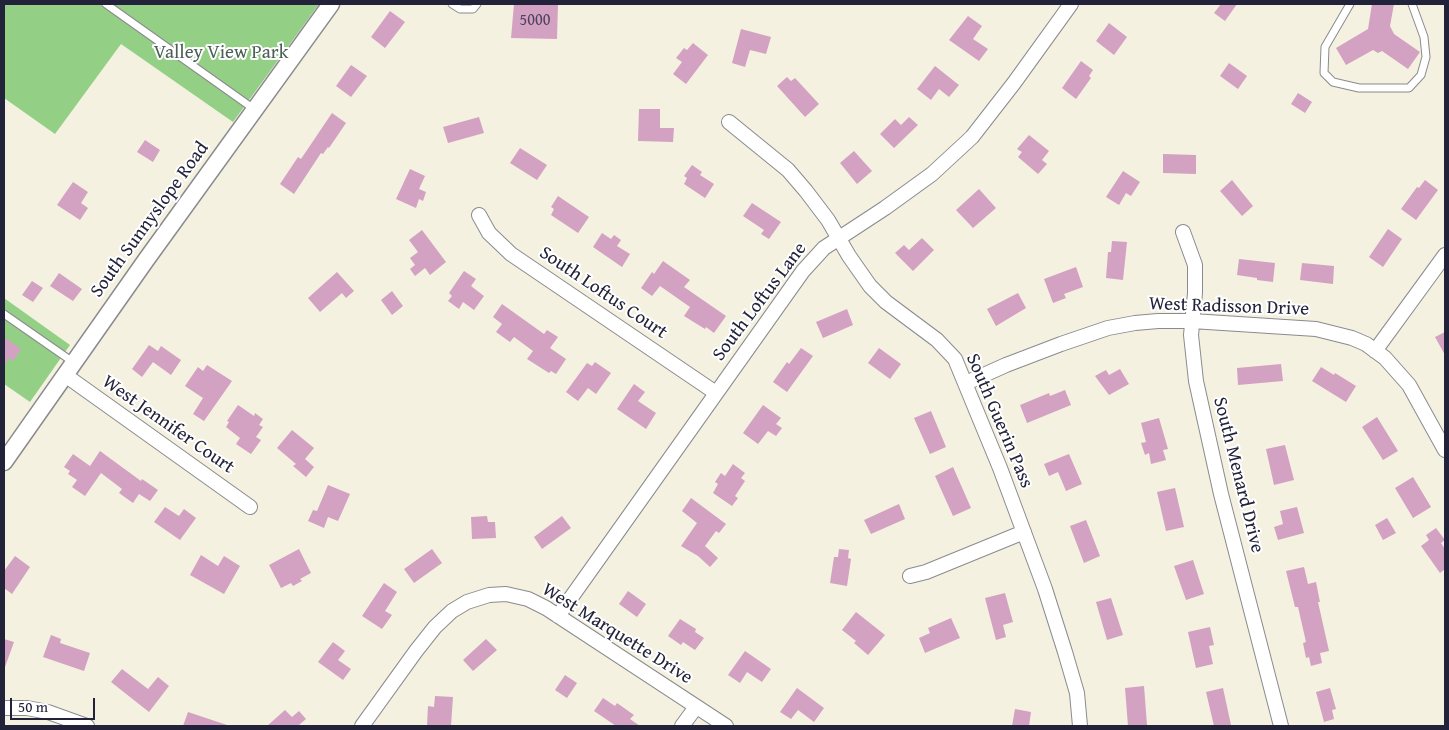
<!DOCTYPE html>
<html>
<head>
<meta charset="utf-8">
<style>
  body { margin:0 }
  #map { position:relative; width:1449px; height:730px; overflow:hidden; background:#f4f1e0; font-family:"Gentium Book Plus",serif }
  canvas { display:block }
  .frame { position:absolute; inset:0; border:5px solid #22223b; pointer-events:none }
  .scale { position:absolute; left:10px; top:698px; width:85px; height:22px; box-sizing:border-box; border:2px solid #22223b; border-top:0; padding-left:6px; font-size:15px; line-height:18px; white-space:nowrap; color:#22223b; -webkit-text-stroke:4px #fff; paint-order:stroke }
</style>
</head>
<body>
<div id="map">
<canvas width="1449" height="730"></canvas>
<div class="frame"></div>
<div class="scale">50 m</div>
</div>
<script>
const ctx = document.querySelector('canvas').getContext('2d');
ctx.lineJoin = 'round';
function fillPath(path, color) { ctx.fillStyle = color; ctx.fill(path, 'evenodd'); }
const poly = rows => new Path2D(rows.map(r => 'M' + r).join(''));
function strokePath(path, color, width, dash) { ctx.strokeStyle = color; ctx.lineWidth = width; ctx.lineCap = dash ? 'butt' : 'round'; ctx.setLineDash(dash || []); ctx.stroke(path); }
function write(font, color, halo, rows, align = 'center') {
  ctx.font = font + ' "Gentium Book Plus",serif'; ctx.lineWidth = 4; ctx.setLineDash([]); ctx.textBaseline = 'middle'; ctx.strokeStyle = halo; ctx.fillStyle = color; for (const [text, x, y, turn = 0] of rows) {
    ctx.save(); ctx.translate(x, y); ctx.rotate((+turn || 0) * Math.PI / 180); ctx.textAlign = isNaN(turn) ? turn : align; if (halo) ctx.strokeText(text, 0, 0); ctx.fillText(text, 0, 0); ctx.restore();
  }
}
fillPath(poly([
  [4,4,319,4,233,122,121,44,55,134,4,98],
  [4,298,70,345,30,402,4,384]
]), '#93d086');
fillPath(poly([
  [514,4,558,4,557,39,511,38],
  [1221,4,1237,4,1225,21,1214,13],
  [1372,4,1394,4,1390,26,1394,34,1420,52,1408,69,1382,51,1378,53,1373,50,1346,65,1336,48,1368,29],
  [390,11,405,22,385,48,371,37],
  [968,16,982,26,973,39,988,49,979,61,949,40],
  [1109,23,1127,37,1114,55,1096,41],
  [741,29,771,37,766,54,750,50,745,67,732,63],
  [693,43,708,55,686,84,673,74,682,62,676,58,684,48,687,50],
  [1081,61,1093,70,1089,76,1091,78,1076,99,1062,88],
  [1229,63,1247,76,1238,89,1220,76],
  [351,65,367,76,351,97,336,86],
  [935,66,959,85,949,97,939,89,931,100,917,89],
  [787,77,791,81,795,78,819,104,805,117,777,86],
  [1298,93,1312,102,1305,113,1291,104],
  [639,109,660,109,660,128,674,128,673,142,638,141],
  [332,113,346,123,329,148,328,147,323,154,321,153,294,194,280,184,298,157,301,159],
  [479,117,484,133,448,143,443,127],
  [909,117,918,125,894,148,880,134,895,119,901,125],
  [1029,135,1049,151,1042,160,1047,164,1038,174,1018,157,1022,152,1017,149],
  [145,140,160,150,153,162,137,152],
  [520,148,547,165,537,180,510,163],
  [854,151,872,171,857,184,840,163],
  [1163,154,1196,155,1196,174,1163,173],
  [692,165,702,172,700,175,714,184,705,198,684,184,687,178,684,176],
  [410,169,425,176,419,189,426,192,423,201,419,199,416,208,396,199],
  [1123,171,1140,182,1131,196,1126,193,1119,205,1106,197],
  [1232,180,1253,206,1242,216,1220,191],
  [1425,180,1438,190,1416,220,1401,209,1417,187,1419,188],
  [73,182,88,192,81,203,88,208,80,220,57,205],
  [979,189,996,208,973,228,956,210],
  [558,196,589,217,578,233,551,215,554,209,551,207],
  [752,203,781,222,769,239,761,234,764,230,743,216],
  [1388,229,1402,239,1383,267,1369,257],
  [422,230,446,262,430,275,425,268,415,276,410,269,415,265,410,258,418,252,409,240],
  [602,233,611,239,614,235,621,240,617,246,630,254,622,267,593,247],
  [922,238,934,250,913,271,895,253,904,245,909,250],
  [1112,241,1127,242,1123,280,1106,278,1108,252,1111,252],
  [1239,259,1275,263,1273,282,1257,280,1257,278,1237,275],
  [663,261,690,280,684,287,726,316,714,333,706,327,705,329,684,316,690,307,660,286,652,296,641,288,652,272,654,274],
  [1302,263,1334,266,1333,284,1300,280],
  [1076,267,1083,287,1064,294,1066,298,1053,303,1044,279],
  [464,271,476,279,471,286,484,296,474,310,463,302,459,309,448,301,452,296,449,293],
  [337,272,354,291,346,298,342,293,320,312,308,298],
  [59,273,82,289,73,301,50,286],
  [32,281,43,288,33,302,22,295],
  [392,291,403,306,392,315,381,300],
  [1018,293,1026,308,996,326,987,309],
  [502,304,544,334,547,330,558,337,550,348,566,359,556,374,551,371,549,373,527,359,533,351,514,337,510,342,496,332,502,324,493,317],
  [847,309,853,325,823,338,816,322],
  [1445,332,1445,355,1435,337],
  [4,337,21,349,13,361,9,358,4,366],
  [149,345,158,351,161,346,181,360,171,375,153,362,142,377,132,369],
  [801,348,813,356,787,392,773,382,787,362,789,364],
  [879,348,901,364,890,379,868,363],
  [595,362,611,373,596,394,588,388,578,401,566,392,587,363,592,366],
  [1281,364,1283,381,1238,385,1237,368],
  [207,365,232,381,204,421,193,414,203,398,185,386,198,367,203,371],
  [1321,367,1334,375,1335,373,1356,386,1346,402,1312,381],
  [1120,369,1129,384,1109,395,1095,376,1106,370,1109,375],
  [634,384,645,392,638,401,656,413,646,429,617,409],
  [1065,390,1071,405,1027,423,1020,405,1049,393,1050,396],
  [238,405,254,416,255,413,263,419,259,425,263,427,256,437,261,440,251,454,236,444,240,438,226,427,229,422,227,421],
  [763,405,781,418,776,424,782,428,776,436,768,431,758,444,743,433],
  [931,411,946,447,930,454,914,418],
  [1377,417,1398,451,1383,460,1362,427],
  [1159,418,1168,449,1163,450,1166,460,1151,464,1149,453,1145,455,1141,443,1146,442,1141,423],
  [292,430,314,448,305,459,314,467,306,477,293,466,296,464,277,448],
  [1285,445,1294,480,1274,485,1266,449],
  [100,451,141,481,142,479,158,490,150,501,139,494,133,503,119,493,122,489,101,473,85,496,72,487,77,480,68,474,70,471,64,467,73,454,90,466],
  [1069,454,1082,484,1066,491,1058,472,1049,476,1044,464],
  [733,464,745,473,741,478,745,481,735,496,738,498,732,506,713,493,718,484,715,482,721,473,725,476],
  [953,467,971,508,953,516,935,476],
  [1413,477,1431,507,1413,518,1395,488],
  [328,485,350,494,338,521,328,517,324,528,308,521,313,510,317,511],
  [1175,488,1184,527,1166,531,1157,492],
  [691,498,726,524,719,533,716,531,705,546,718,558,710,567,698,556,681,546,697,523,682,511],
  [899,504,905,519,871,534,864,520],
  [165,507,179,516,184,509,196,518,180,540,154,522],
  [1297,507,1304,533,1278,540,1274,527,1283,524,1280,511],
  [487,516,488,522,495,522,496,538,472,539,471,517],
  [562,516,571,528,542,549,534,537],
  [1387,518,1396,533,1383,540,1375,525],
  [1086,520,1100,556,1084,563,1070,526],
  [1436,528,1445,540,1441,543,1445,549,1445,569,1440,573,1421,546,1429,540,1426,535],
  [299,549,311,573,300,579,302,581,293,586,291,583,281,588,269,565],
  [432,549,442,563,414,583,404,569],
  [839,549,849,550,848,558,851,559,847,586,830,583,834,557,838,557],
  [201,555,218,566,224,556,240,566,224,594,190,575],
  [15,556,30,567,12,594,4,588,4,571],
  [1193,560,1204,594,1186,600,1174,566],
  [1304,567,1308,584,1316,582,1320,602,1318,602,1329,651,1320,653,1322,663,1311,666,1309,657,1306,658,1303,643,1306,642,1298,607,1295,607,1286,571],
  [384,583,397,592,385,611,392,615,382,629,362,616],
  [628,591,646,604,637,617,619,604],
  [1005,593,1013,622,1003,625,1006,637,996,640,985,598],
  [1111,598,1123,635,1107,640,1096,602],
  [856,612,885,635,868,655,854,643,856,641,842,630],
  [951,618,960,638,925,653,919,638,930,633,928,628],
  [680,619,696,629,695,632,704,638,695,650,683,642,681,645,668,636],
  [1210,627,1214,645,1209,646,1213,664,1196,668,1188,632],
  [51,635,61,639,60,643,90,653,84,671,43,657],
  [4,639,14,642,5,667,4,667],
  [486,639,497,650,473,671,463,660],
  [333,642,345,651,338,660,351,669,343,680,318,662],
  [745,651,771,669,762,682,747,672,740,683,728,675],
  [122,669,148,689,158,677,169,686,149,712,111,682],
  [565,675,577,683,567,698,555,690],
  [1144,686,1147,725,1128,726,1125,688],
  [797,688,824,708,814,722,798,710,791,719,780,712],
  [1223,688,1231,725,1214,726,1206,692],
  [1330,688,1336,709,1332,710,1334,719,1324,722,1316,692],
  [435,696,453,697,451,726,427,726,428,706,434,707],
  [603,698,615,706,617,703,634,715,630,719,640,726,616,726,594,711],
  [1015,709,1031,712,1029,726,1012,726],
  [285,710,292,717,299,711,306,719,299,725,300,726,267,726],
  [188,712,227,725,227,726,183,726]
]), '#d3a1c2');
const service = poly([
  [106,4,254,109],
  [452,4,460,9,473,9,477,4],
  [1350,4,1325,47,1324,73,1333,82,1359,88,1409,88,1421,75,1426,57,1424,37,1412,4],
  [4,314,73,362]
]);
const minor = poly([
  [729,122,788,170,806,191,828,220,849,256,870,286,886,302,937,340,955,359,1000,468,1045,589,1065,652,1077,693,1080,726],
  [479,215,489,233,511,254,716,393],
  [1183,232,1195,265,1195,293,1191,335,1196,381,1221,494,1281,726],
  [1375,351,1445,255],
  [65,375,250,507],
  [966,383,1006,365,1061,344,1108,328,1135,323,1158,321,1192,321,1316,329,1352,338,1366,344,1385,358,1409,385,1445,450],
  [910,576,926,572,1024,532],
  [558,616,803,271,824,248,885,208,932,174,972,137,1014,83,1071,4],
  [4,708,27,708,48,712,87,726],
  [362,726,416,651,435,627,452,611,467,602,489,595,506,594,528,599,546,608,726,726],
  [682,726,696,707]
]);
const tertiary = poly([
  [4,462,146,260,331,4]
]);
strokePath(service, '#8b8a8e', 9);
strokePath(minor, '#8b8a8e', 16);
strokePath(tertiary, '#8b8a8e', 19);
strokePath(service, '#fff', 7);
strokePath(minor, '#fff', 14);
strokePath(tertiary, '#fff', 16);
write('16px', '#4e425d', null, [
  ["5000",535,21]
]);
write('19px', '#4a5f55', '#fff', [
  ["Valley View Park",221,53]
]);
write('19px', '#22223b', '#fff', [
  ["South Sunnyslope Road",150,220,-54],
  ["South Loftus Court",603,293,34],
  ["South Loftus Lane",760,302,-53],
  ["West Radisson Drive",1229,307,2],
  ["South Guerin Pass",999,421,67],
  ["West Jennifer Court",168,425,35],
  ["South Menard Drive",1238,475,76],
  ["West Marquette Drive",617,634,32]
]);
</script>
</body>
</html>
